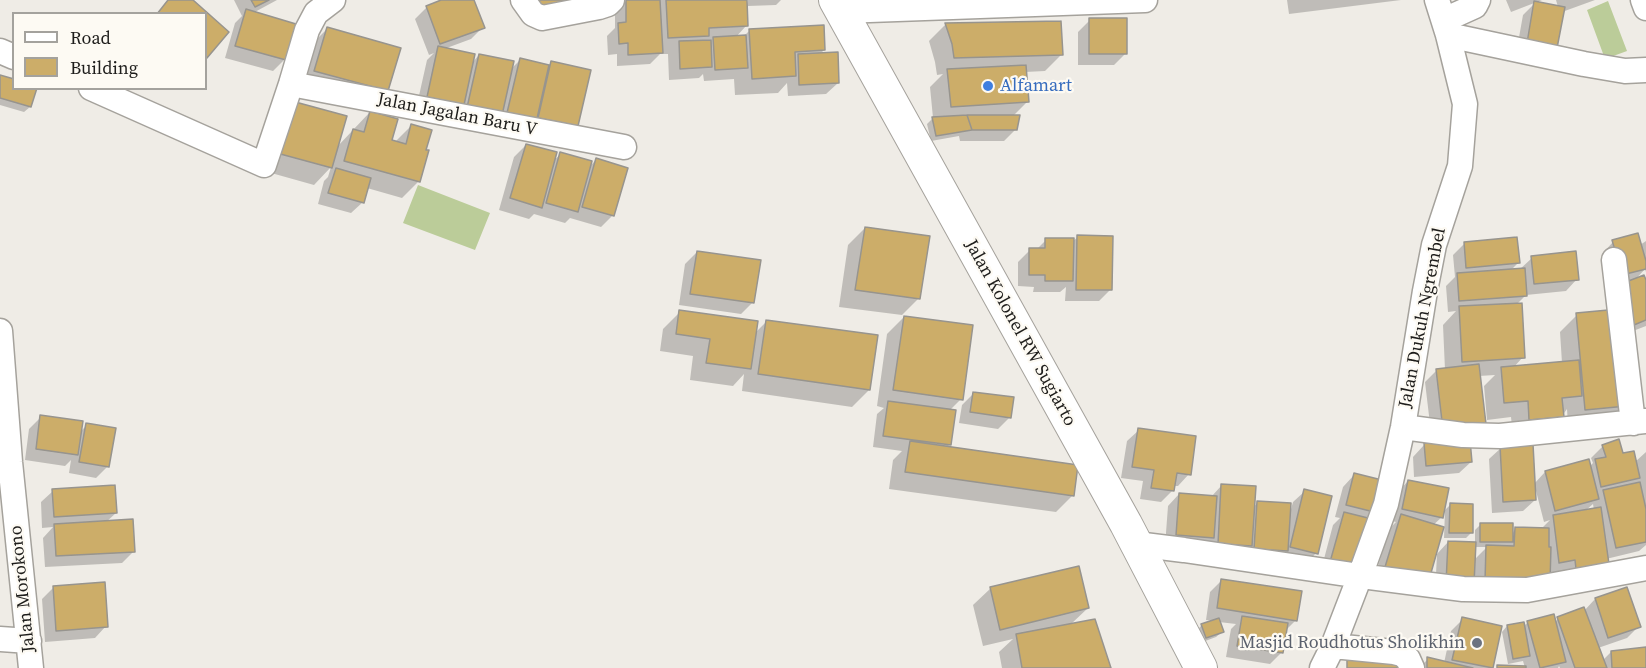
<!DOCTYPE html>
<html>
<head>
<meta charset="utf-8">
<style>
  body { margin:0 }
  #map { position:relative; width:1646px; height:668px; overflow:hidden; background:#efece6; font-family:"Source Serif 4",serif }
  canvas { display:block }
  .legend { position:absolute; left:12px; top:12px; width:195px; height:78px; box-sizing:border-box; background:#fdfaf3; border:2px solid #a4a29d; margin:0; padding:8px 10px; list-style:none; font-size:18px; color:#1e1d1b }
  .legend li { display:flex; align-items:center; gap:12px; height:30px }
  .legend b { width:30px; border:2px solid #a4a29d }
</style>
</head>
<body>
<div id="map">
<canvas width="1646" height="668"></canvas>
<ul class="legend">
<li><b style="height:8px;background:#fff"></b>Road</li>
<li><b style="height:16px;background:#ccad69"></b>Building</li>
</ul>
</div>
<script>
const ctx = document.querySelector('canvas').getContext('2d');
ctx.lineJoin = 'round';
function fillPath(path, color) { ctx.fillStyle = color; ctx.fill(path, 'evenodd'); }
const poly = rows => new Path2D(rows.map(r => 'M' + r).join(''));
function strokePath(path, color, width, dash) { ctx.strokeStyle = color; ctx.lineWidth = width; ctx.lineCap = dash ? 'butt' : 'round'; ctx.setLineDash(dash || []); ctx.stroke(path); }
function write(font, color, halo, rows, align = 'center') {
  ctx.font = font + ' "Source Serif 4",serif'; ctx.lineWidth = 4.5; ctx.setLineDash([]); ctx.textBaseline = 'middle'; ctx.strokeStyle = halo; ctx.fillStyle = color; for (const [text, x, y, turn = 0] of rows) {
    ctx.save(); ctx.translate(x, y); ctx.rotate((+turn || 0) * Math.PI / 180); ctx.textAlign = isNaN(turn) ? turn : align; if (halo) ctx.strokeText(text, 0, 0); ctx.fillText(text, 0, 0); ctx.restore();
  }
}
fillPath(poly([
  [1608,1,1627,51,1605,59,1587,10],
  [418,185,490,213,475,250,403,223]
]), '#bc9');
fillPath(poly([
  [169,0,194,0,192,1,227,32,206,57,206,14,157,14],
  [234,0,277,0,253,13,294,25,284,60,273,71,225,58,235,23,242,16],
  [445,0,473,0,483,27,471,39,444,49,472,63,479,55,511,69,520,60,548,66,551,63,577,126,565,137,416,109,427,60,434,53,429,55,415,19,427,7],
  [640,0,745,0,746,26,735,38,743,37,750,30,824,50,819,55,838,83,826,94,788,96,787,83,778,93,735,95,734,79,704,81,703,74,699,78,669,80,668,54,660,54,650,64,617,66,617,54,608,55,607,36,615,28,615,12,626,1],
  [748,0,781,0,776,5,748,6],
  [1287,0,1401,0,1289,14],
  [1506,0,1542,0,1511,12],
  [1556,0,1595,0,1562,12,1516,54,1523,15,1535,3,1558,7],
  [1090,20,1126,53,1114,65,1078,65,1078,32],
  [946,24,1062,54,1045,71,1025,72,1027,102,1013,116,1016,129,1004,141,960,141,959,136,931,141,927,124,933,118,930,87,943,74,937,75,935,62,929,41],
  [327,29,387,91,298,88,310,46],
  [0,77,14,88,30,107,24,112,0,105],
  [370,112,390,141,394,143,412,125,419,181,402,198,367,188,363,202,351,213,318,204,324,181,328,177,331,167,314,185,257,169,271,119,336,148],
  [526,145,553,161,561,154,589,167,596,160,613,215,601,227,570,218,565,223,534,214,529,219,499,210,514,157],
  [865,228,919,298,902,315,839,307,848,245],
  [1078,237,1111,289,1099,301,1065,301,1066,287,1060,292,1033,292,1034,287,1018,286,1018,262,1030,250,1036,250,1046,240,1072,242],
  [1646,241,1646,272,1645,269,1634,281,1646,282,1646,326,1620,336,1626,405,1609,422,1568,426,1567,409,1562,416,1545,433,1513,436,1511,417,1487,420,1484,386,1495,375,1479,376,1432,441,1425,382,1436,371,1445,370,1443,325,1456,311,1448,312,1446,286,1455,277,1453,255,1465,243,1518,263,1511,270,1519,270,1532,258,1577,279,1566,291,1526,295,1516,305,1523,357,1513,368,1562,363,1560,332,1577,315,1613,311,1611,286,1602,254,1613,242,1640,245],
  [697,252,753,302,741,314,679,305,685,264],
  [680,312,755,333,767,321,869,390,852,407,742,391,744,374,733,386,690,380,693,356,660,351,663,329],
  [904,317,961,399,949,411,950,444,946,448,1073,495,1056,512,889,489,893,460,902,451,873,447,877,414,884,408,877,406,887,334],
  [974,393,1010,417,998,429,959,423,962,405],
  [41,417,80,432,87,425,108,466,96,478,69,473,71,460,65,466,25,460,29,429],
  [1139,430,1189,474,1178,486,1174,486,1173,490,1161,502,1140,499,1143,481,1121,478,1127,441],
  [1424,445,1471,462,1459,473,1414,477,1413,457],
  [1603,446,1622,455,1635,462,1646,452,1646,508,1644,508,1646,512,1646,545,1639,551,1606,559,1607,563,1435,594,1437,554,1448,542,1475,544,1475,530,1481,524,1512,533,1516,529,1541,529,1550,520,1544,522,1536,491,1534,491,1535,500,1523,511,1492,513,1489,459,1501,448,1534,484,1545,472,1589,467,1593,463,1591,458],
  [1593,504,1594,510,1585,511],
  [1474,547,1487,547,1473,561],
  [1354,475,1376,512,1320,574,1333,525,1340,518,1335,517,1343,487],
  [1408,481,1442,517,1374,579,1390,528,1396,522,1391,521,1397,493],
  [1222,485,1253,507,1258,503,1290,513,1293,502,1305,491,1316,553,1305,565,1165,546,1168,506,1179,494,1211,497],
  [53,491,116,513,105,523,134,551,122,563,45,567,43,538,53,527,42,528,41,502],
  [1450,505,1471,533,1466,538,1444,538,1445,510],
  [1222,580,1296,620,1285,631,1282,652,1270,664,1226,657,1231,629,1236,624,1219,622,1222,632,1216,637,1200,643,1196,631,1202,625,1214,621,1206,620,1210,592],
  [54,587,106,626,95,638,45,642,42,599],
  [991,588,1088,608,1070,625,1109,668,1002,668,999,652,1013,639,983,646,973,605],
  [1626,588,1639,626,1627,638,1598,648,1602,661,1611,652,1646,649,1646,668,1560,668,1559,666,1558,668,1497,668,1498,667,1525,668,1523,661,1508,664,1502,632,1507,626,1523,627,1528,622,1555,622,1558,619,1584,611,1595,599],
  [1463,619,1500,627,1491,668,1419,668,1428,659,1444,663,1451,631]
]), '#0003');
const building = poly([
  [168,0,193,0,229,32,207,58,206,56,206,14,157,14,168,0],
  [251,0,269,0,255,7,251,0],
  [441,0,474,0,485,28,440,44,426,6,441,0],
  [539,0,579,0,536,10,534,2,539,0],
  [626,0,660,0,663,53,628,55,628,43,619,44,618,23,626,22,626,0],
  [666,0,747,0,748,26,709,28,709,36,668,38,666,0],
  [1534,1,1565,7,1557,48,1527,43,1534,1],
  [246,9,296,24,286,60,235,46,246,9],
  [1089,18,1127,18,1127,54,1089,54,1089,18],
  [1061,21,1063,55,954,58,952,44,945,23,1061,21],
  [824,25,825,50,795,52,796,76,752,79,749,29,824,25],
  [327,27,401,48,388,91,314,71,327,27],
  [746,35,748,68,715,70,713,37,746,35],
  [711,40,712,67,680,69,679,41,711,40],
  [438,46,475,54,464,105,427,97,438,46],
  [838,52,839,83,799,85,798,54,838,52],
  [479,54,514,61,501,120,466,112,479,54],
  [520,58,549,65,536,123,506,117,520,58],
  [551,61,591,70,578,126,538,118,551,61],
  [1026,65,1029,102,951,107,947,69,1026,65],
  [0,75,14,79,14,88,37,88,31,107,0,98,0,75],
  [288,100,347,116,332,168,273,152,288,100],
  [370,111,398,119,392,140,406,144,411,124,432,130,426,150,429,150,420,182,344,161,353,129,364,132,370,111],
  [967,115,1020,115,1017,130,972,130,967,115],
  [967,115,972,130,936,136,932,117,967,115],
  [526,144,557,152,542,208,510,198,526,144],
  [560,152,592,161,578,212,546,203,560,152],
  [596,158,628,168,614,216,582,207,596,158],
  [336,168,371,178,364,203,328,193,336,168],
  [865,227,930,236,920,299,855,290,865,227],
  [1638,233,1646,261,1646,269,1622,275,1612,240,1638,233],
  [1077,235,1113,236,1112,290,1076,290,1077,235],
  [1517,237,1520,263,1466,268,1464,242,1517,237],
  [1045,238,1074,238,1073,281,1045,281,1045,275,1029,275,1029,248,1045,248,1045,238],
  [697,251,761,260,754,303,690,294,697,251],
  [1576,251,1579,280,1534,284,1531,256,1576,251],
  [1525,268,1527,296,1459,301,1457,273,1525,268],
  [1644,275,1646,280,1646,320,1634,325,1618,285,1644,275],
  [1522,303,1525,358,1462,362,1459,306,1522,303],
  [1619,309,1627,406,1585,410,1576,313,1619,309],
  [679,310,758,321,751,369,706,363,710,339,676,334,679,310],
  [904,316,973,325,963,400,893,390,904,316],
  [766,320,878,335,870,390,758,374,766,320],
  [1579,360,1582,396,1562,398,1564,417,1529,420,1528,401,1504,403,1501,367,1579,360],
  [1479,364,1486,424,1443,430,1436,369,1479,364],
  [973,392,1014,397,1011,418,970,412,973,392],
  [888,401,956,410,951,445,883,436,888,401],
  [40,415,83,421,78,455,36,449,40,415],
  [86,423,116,428,109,467,79,462,86,423],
  [1138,428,1196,436,1191,475,1177,473,1174,491,1151,488,1154,470,1132,467,1138,428],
  [1619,439,1623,453,1634,451,1640,478,1601,487,1595,459,1606,457,1602,445,1619,439],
  [1470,440,1472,462,1426,466,1424,443,1470,440],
  [910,441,1078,465,1074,496,905,472,910,441],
  [1533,444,1536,500,1503,502,1500,446,1533,444],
  [1589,459,1599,499,1555,511,1545,471,1589,459],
  [1354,473,1386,481,1378,513,1346,505,1354,473],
  [1408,480,1449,488,1443,518,1402,509,1408,480],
  [1640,482,1646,509,1646,542,1616,548,1603,490,1640,482],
  [1221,484,1256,486,1252,546,1218,544,1221,484],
  [115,485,117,513,54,517,52,489,115,485],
  [1304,489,1332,496,1318,554,1290,547,1304,489],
  [1179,493,1217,496,1214,538,1176,535,1179,493],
  [1257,501,1291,503,1288,551,1254,549,1257,501],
  [1450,503,1473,504,1473,533,1449,533,1450,503],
  [1601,507,1609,564,1576,569,1575,560,1559,563,1553,515,1601,507],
  [1344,512,1376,520,1362,570,1330,562,1344,512],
  [1401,514,1444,527,1429,580,1385,567,1401,514],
  [133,519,135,552,56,556,54,524,133,519],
  [1480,523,1513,523,1513,542,1480,542,1480,523],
  [1515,527,1549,528,1549,547,1551,547,1550,582,1485,581,1486,545,1514,546,1515,527],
  [1448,541,1476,542,1474,584,1446,583,1448,541],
  [1079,566,1089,608,1000,630,990,587,1079,566],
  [1221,579,1302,591,1297,621,1217,608,1221,579],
  [105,582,108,627,56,631,53,586,105,582],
  [1627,587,1641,627,1608,638,1595,598,1627,587],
  [1584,607,1607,668,1575,668,1557,617,1584,607],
  [1554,614,1566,662,1540,668,1527,621,1554,614],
  [1242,616,1288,623,1283,653,1237,646,1242,616],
  [1462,617,1502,626,1493,668,1452,660,1462,617],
  [1219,618,1224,632,1206,638,1201,624,1219,618],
  [1095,619,1111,668,1022,668,1016,634,1095,619],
  [1524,622,1530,656,1513,659,1507,625,1524,622],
  [1646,647,1646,668,1612,668,1611,651,1646,647],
  [1427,657,1473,668,1427,668,1427,657],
  [1347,660,1407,661,1407,668,1347,668,1347,660],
  [1497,665,1526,666,1526,668,1497,668,1497,665]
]);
fillPath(building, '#ccad69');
strokePath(building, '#97948e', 1.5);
const minor = poly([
  [523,0,533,14,542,18,599,7,608,4,612,0],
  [1643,0,1646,8],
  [842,11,1145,0],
  [1444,20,1475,6,1478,0],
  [1448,35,1584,64,1625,71,1646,70],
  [0,51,14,57],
  [291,84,624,147],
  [91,88,264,165,291,84,307,30,316,13,333,0],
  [1614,260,1633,423],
  [0,331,10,462,31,668],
  [1403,427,1463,435,1500,436,1646,421],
  [1136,544,1184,550,1360,576,1463,589,1527,590,1646,568],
  [0,639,29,641],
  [1333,646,1394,652,1402,654,1408,659,1412,668],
  [1322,668,1333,646,1360,576,1386,504,1403,427,1425,291,1434,245,1460,166,1465,104,1448,35,1437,0]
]);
const major = poly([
  [835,0,1126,524,1201,668]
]);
strokePath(minor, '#a5a29c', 27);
strokePath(major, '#a5a29c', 34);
strokePath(minor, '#fff', 24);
strokePath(major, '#fff', 32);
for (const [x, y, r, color] of [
  [988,86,6,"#3f7fe0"],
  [1477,643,6,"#6b7280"]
]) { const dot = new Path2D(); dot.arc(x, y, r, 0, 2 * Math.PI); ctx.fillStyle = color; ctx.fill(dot); strokePath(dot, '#fdfaf3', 2); }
write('18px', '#366cbe', '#fdfaf3', [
  ["Alfamart",1000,86]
], 'left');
write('18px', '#1e1d1b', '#fdfaf3', [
  ["Jalan Jagalan Baru V",457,115,11],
  ["Jalan Dukuh Ngrembel",1423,318,-79],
  ["Jalan Kolonel RW Sugiarto",1020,333,61],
  ["Jalan Morokono",23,589,-96]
]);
write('18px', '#5b616d', '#fdfaf3', [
  ["Masjid Roudhotus Sholikhin",1465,643]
], 'right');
</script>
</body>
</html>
